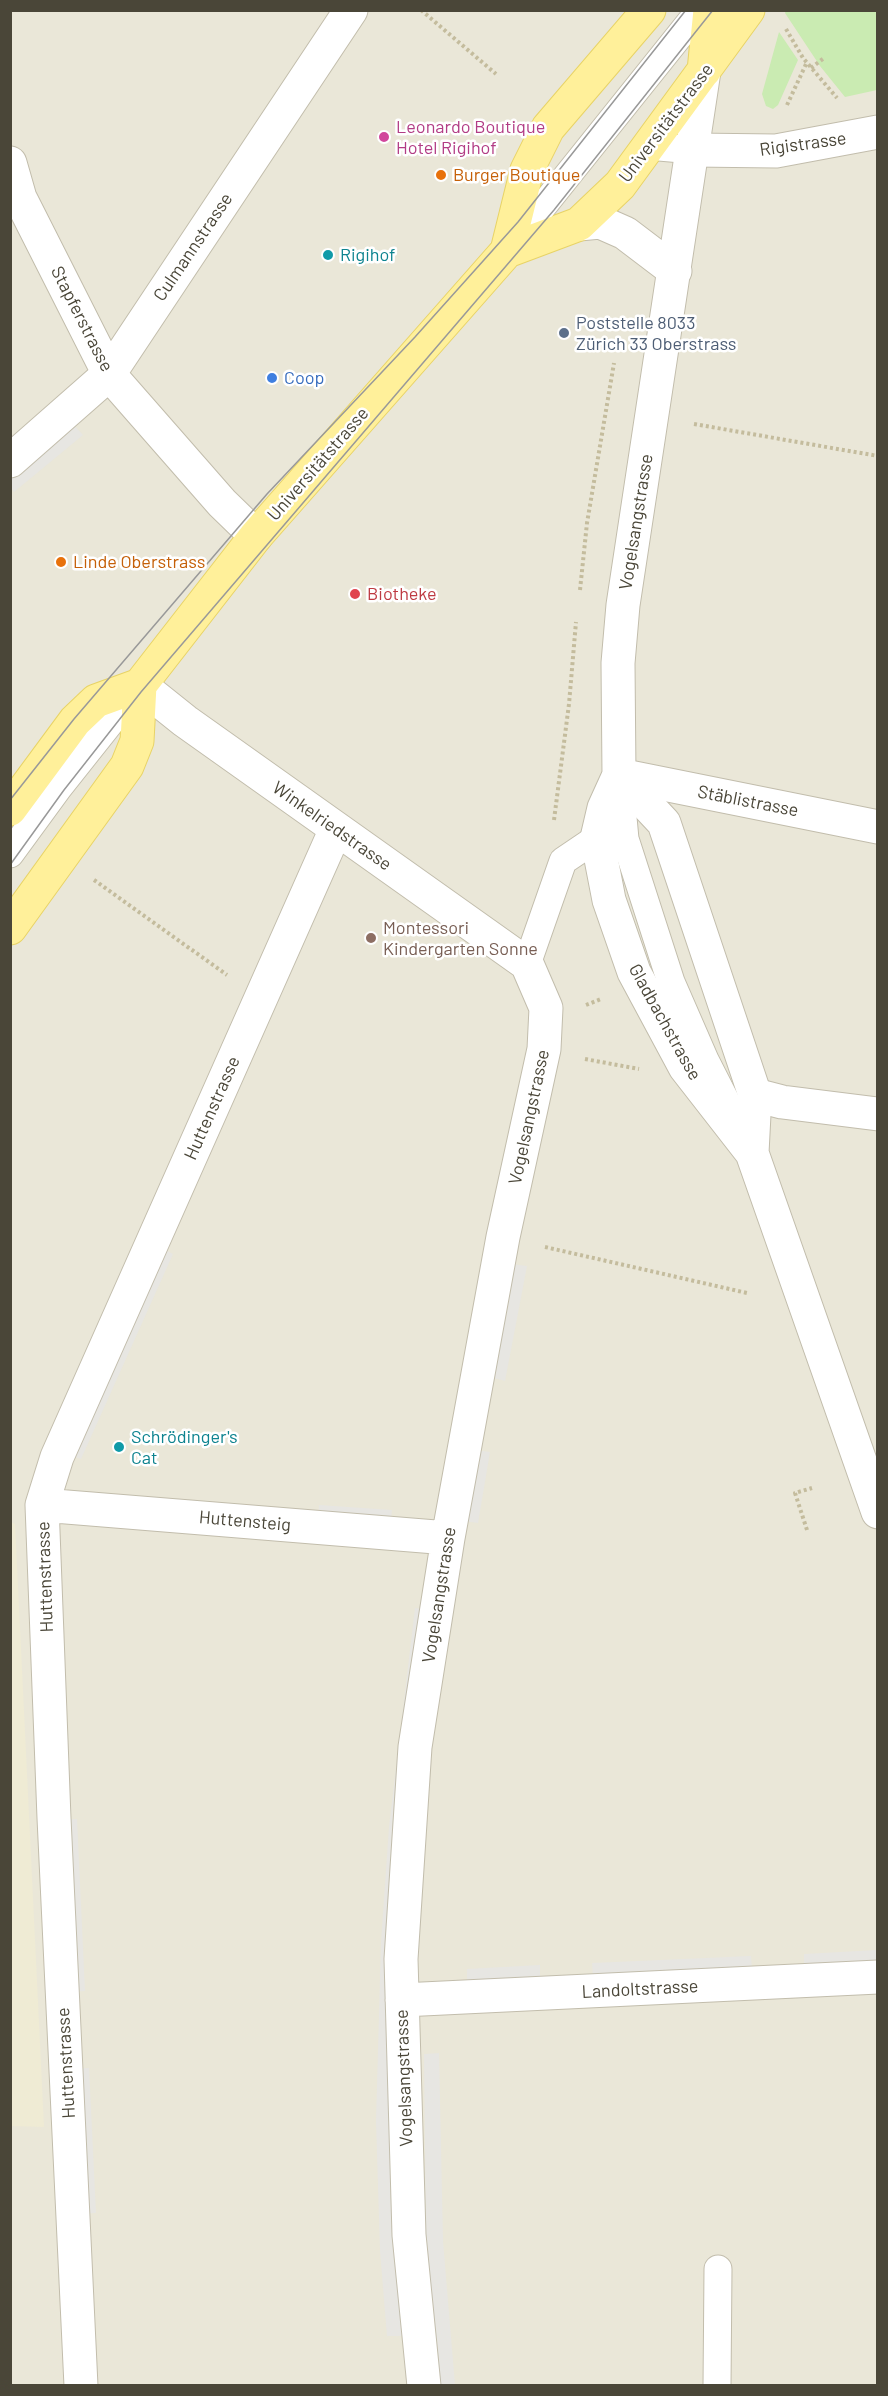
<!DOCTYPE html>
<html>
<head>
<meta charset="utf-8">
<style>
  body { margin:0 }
  #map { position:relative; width:888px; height:2396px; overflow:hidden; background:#f6f4ea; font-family:Barlow,sans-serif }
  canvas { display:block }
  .frame { position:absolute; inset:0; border:12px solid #4a4638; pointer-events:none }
</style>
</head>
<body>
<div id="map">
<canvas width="888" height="2396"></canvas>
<div class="frame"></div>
</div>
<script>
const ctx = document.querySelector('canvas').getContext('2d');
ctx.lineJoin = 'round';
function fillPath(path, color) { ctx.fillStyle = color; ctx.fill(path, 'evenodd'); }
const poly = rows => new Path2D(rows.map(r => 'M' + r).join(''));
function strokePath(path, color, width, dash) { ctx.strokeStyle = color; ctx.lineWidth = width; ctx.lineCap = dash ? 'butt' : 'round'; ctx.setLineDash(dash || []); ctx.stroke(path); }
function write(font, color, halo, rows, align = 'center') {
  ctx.font = font + ' Barlow,sans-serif'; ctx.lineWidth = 5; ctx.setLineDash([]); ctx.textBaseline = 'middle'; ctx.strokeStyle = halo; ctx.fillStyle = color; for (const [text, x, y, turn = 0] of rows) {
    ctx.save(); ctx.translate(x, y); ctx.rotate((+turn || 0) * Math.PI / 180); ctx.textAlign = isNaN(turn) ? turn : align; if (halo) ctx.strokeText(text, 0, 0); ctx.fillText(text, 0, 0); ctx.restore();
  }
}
fillPath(poly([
  [11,11,877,11,877,2385,11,2385]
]), '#eae7d8');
fillPath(poly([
  [11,1522,15,1524,44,2127,11,2126]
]), '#efebd4');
fillPath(poly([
  [786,10,877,11,877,90,845,97,820,66,785,13],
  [779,32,798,60,778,105,773,109,766,106,762,94]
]), '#caebb2');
fillPath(poly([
  [72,423,83,435,14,492,11,487,10,475],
  [160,1247,173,1254,81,1459,67,1454],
  [512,1264,527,1266,505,1381,490,1377],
  [476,1450,490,1452,478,1523,463,1521],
  [319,1505,392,1510,390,1527,318,1522],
  [415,1608,430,1610,403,2336,387,2336,380,2251,376,2121,381,1942,389,1827],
  [77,1819,85,1991,71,1992,63,1820],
  [877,1950,877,1965,804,1968,804,1954],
  [751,1956,752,1970,593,1978,592,1963],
  [540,1965,540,1980,467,1984,467,1969],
  [439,2053,443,2241,455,2385,439,2385,426,2239,424,2054],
  [89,2068,96,2213,81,2214,75,2069]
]), '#e7e6e2');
const service = poly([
  [648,146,693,150],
  [507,251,700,10],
  [619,775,625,839,671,982,705,1060,730,1109],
  [10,854,59,787,140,685],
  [527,964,563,861,597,838],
  [717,2386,718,2269]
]);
const minor = poly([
  [693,150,776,151,878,132],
  [10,163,20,198,109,374,222,503,256,536],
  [10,461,109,374,351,10],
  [140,685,185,721,527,964,546,1008,544,1049,503,1237,448,1538,415,1747,401,1959,409,2235,424,2386],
  [619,775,878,827],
  [755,1095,782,1102,878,1114],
  [42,1505,448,1538],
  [402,2000,878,1977],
  [81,2386,54,1818,42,1505,57,1457,336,829]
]);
const tertiary = poly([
  [704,71,623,605,618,663,619,775,604,808,597,838,609,900,634,972,685,1067,752,1153,878,1512],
  [579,224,600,222,625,233,675,271],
  [619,775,664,823,755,1095,752,1153]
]);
const primary = poly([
  [704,71,710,10],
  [507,251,527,170,548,128,649,10],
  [10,809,75,721,96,701,140,685,256,536,507,251,579,224,620,185,748,10],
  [10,928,127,766,137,741,140,685]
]);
strokePath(service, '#c2bdac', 29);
strokePath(minor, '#c2bdac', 35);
strokePath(tertiary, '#c2bdac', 35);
strokePath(primary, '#e8d366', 35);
strokePath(poly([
  [421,10,496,74],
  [786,29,803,58,837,98],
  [811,68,824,58],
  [787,105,807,62],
  [694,424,878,456],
  [580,590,587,523,614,363],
  [554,820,569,704,576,622],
  [94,880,227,975],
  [586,1005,601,999],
  [585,1059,639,1069],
  [545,1247,747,1293],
  [807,1530,795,1493,812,1488]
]), '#c4bc9d', 4, [3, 3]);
strokePath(service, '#fff', 27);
strokePath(minor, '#fff', 33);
strokePath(tertiary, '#fff', 33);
strokePath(primary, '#fff09a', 33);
strokePath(poly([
  [10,800,74,719,267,494,415,337,518,222,686,10],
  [10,865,64,790,141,692,554,210,713,10]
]), '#999', 1.5);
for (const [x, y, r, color] of [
  [384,137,6,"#d1479c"],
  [441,175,6,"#e8710a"],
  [328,255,6,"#0f9aa8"],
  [564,333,6,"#5c6f8a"],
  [272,378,6,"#3f7fe0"],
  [61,562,6,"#e8710a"],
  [355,594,6,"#e0444e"],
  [371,938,6,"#8d6e63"],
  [119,1447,6,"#0f9aa8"]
]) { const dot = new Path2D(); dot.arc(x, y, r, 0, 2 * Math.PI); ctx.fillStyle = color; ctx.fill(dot); strokePath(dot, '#fff', 2); }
write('18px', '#4a4638', '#fff', [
  ["Universitätstrasse",666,123,-53],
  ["Rigistrasse",803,144,-8],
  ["Culmannstrasse",193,247,-56],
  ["Stapferstrasse",82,319,63],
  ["Universitätstrasse",318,464,-49],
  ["Vogelsangstrasse",636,522,-81],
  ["Stäblistrasse",748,801,11],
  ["Winkelriedstrasse",332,826,35],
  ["Gladbachstrasse",665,1022,61],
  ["Huttenstrasse",212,1108,-66],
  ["Vogelsangstrasse",529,1117,-78],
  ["Huttensteig",245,1521,5],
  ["Huttenstrasse",45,1577,-92],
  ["Vogelsangstrasse",439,1595,-81],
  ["Landoltstrasse",640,1989,-3],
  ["Huttenstrasse",66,2063,-93],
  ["Vogelsangstrasse",404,2078,-92]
]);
write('18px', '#b23c85', '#fff', [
  ["Leonardo Boutique",396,127],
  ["Hotel Rigihof",396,148]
], 'left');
write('18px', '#c56008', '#fff', [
  ["Burger Boutique",453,175],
  ["Linde Oberstrass",73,562]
], 'left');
write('18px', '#0d838f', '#fff', [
  ["Rigihof",340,255],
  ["Schrödinger's",131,1437],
  ["Cat",131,1458]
], 'left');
write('18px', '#4e5e75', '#fff', [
  ["Poststelle 8033",576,323],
  ["Zürich 33 Oberstrass",576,344]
], 'left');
write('18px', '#366cbe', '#fff', [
  ["Coop",284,378]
], 'left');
write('18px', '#be3a42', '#fff', [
  ["Biotheke",367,594]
], 'left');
write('18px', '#785e54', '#fff', [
  ["Montessori",383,928],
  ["Kindergarten Sonne",383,949]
], 'left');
</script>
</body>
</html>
